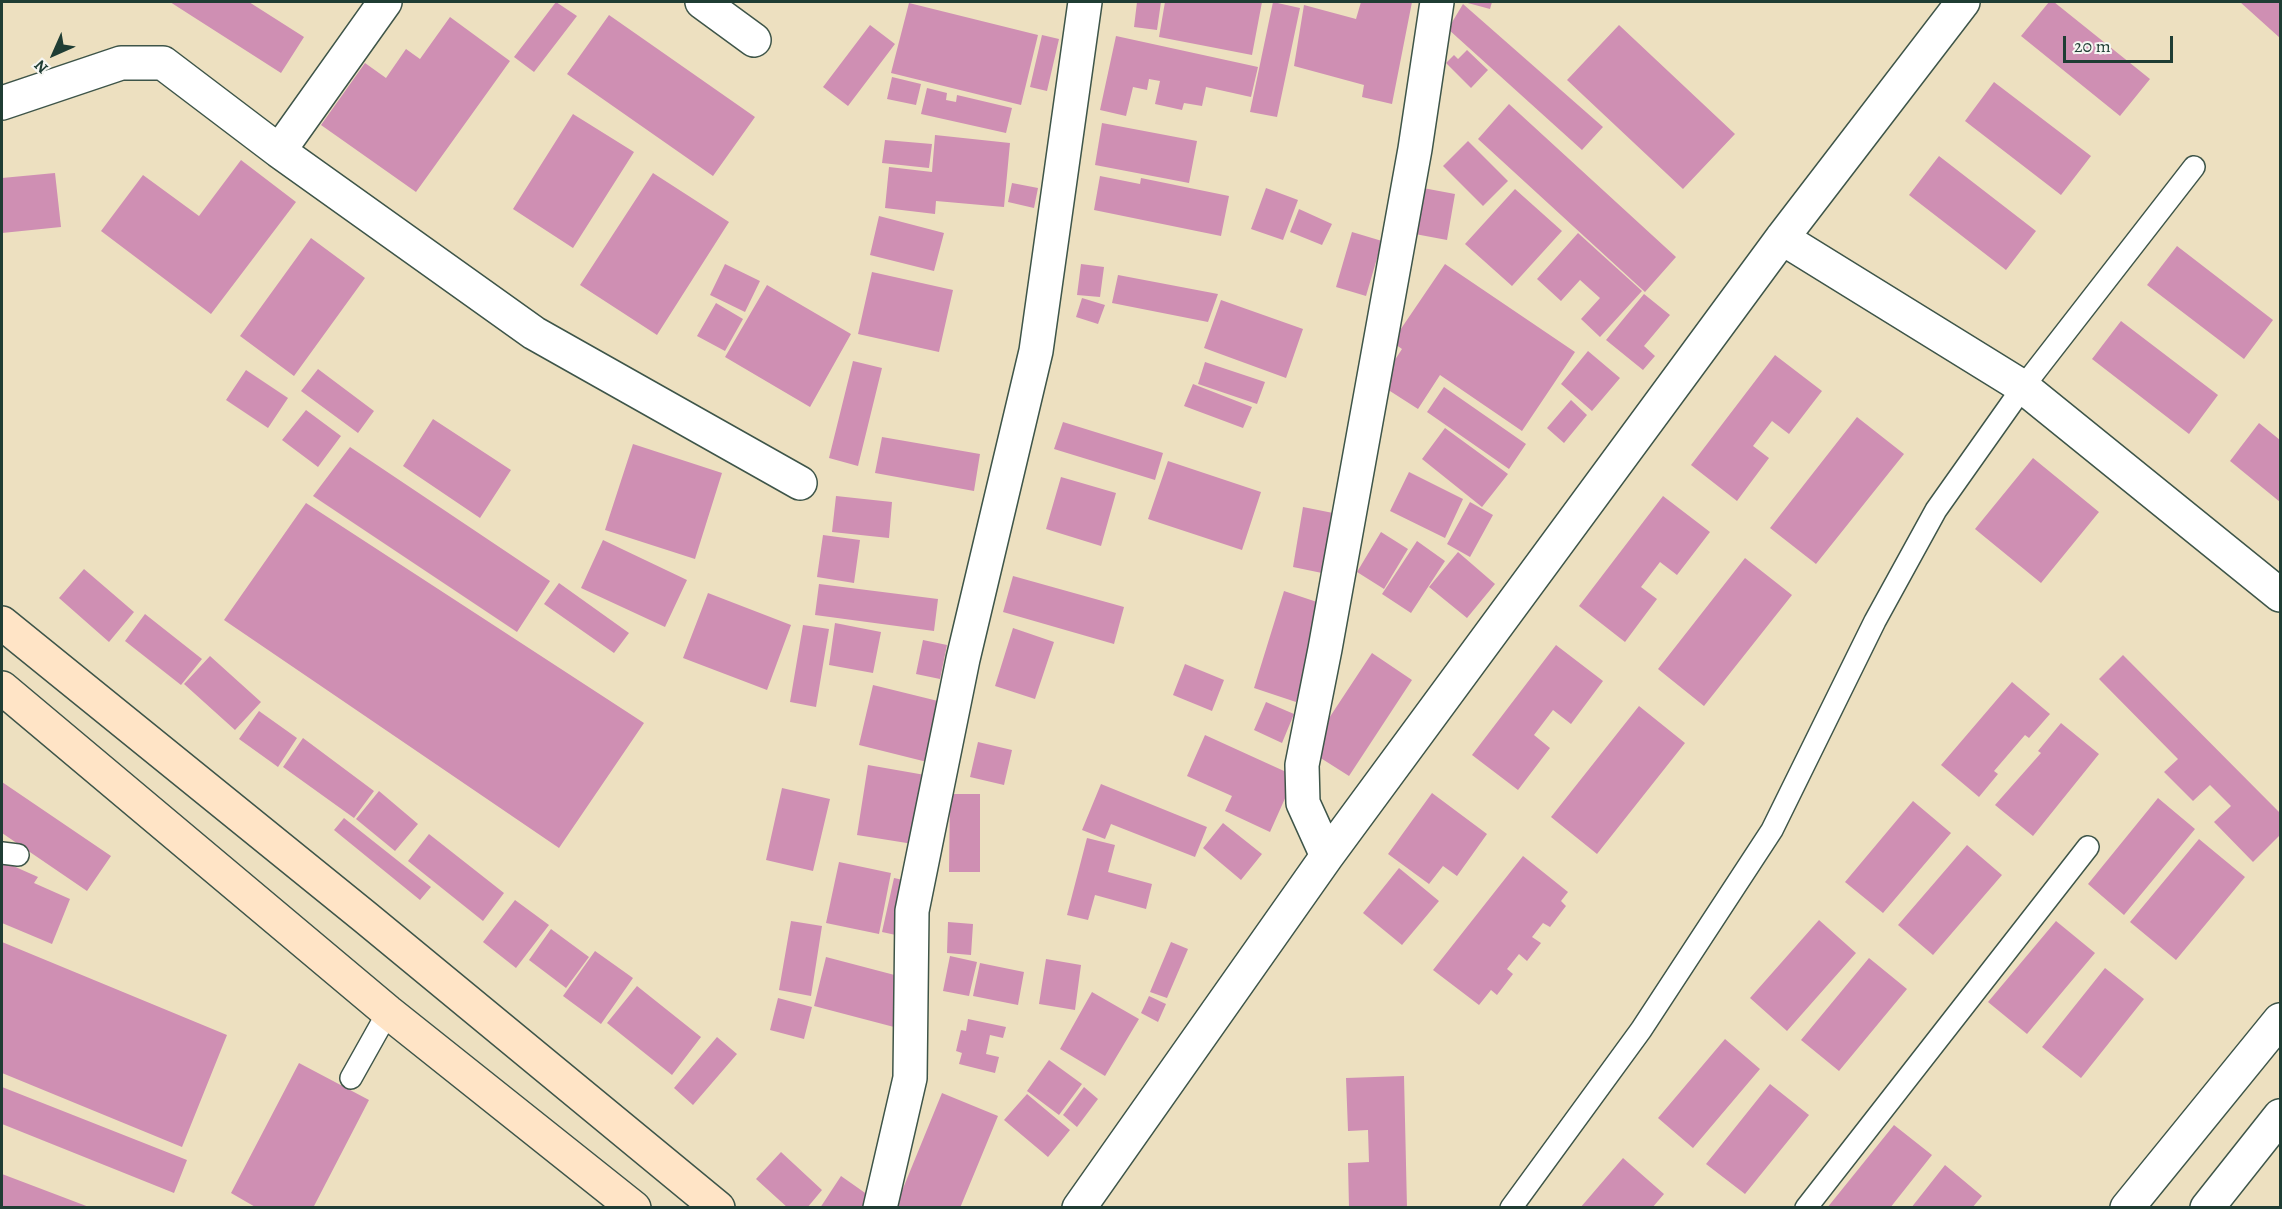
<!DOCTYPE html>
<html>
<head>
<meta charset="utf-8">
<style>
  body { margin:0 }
  #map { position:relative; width:2282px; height:1209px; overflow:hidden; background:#ede0c0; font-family:Alegreya,serif }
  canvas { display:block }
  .frame { position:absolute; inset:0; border:3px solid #1f3d34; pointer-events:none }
  .north { position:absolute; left:24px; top:24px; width:60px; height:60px; -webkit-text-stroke:4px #f6f6f2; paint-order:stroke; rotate:225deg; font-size:16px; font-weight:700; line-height:24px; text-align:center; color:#1f3d34 }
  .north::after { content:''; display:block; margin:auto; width:21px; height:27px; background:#1f3d34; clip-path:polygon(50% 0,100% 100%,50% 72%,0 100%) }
  .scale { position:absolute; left:2063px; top:36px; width:110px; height:27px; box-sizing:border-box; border:3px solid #1f3d34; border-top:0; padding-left:8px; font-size:18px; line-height:21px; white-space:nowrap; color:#1f3d34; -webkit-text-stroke:4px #f6f6f2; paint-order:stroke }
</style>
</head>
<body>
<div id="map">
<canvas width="2282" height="1209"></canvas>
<div class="frame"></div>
<div class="north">N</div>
<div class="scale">20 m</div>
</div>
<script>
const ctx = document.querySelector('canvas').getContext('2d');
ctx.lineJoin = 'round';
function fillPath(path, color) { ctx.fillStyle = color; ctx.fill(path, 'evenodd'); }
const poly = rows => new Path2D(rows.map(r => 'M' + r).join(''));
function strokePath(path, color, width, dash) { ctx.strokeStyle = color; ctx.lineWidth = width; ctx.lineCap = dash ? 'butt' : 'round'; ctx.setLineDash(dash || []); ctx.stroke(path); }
fillPath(poly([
  [170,2,249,2,304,37,281,73],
  [556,2,577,16,534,72,514,57],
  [1137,2,1161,2,1157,30,1134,27],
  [1165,2,1262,2,1252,55,1159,37],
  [1273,2,1300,8,1277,117,1250,112],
  [1361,2,1412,2,1392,104,1362,97,1364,85,1294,66,1304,5,1356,19],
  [1464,2,1492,2,1490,9],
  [2049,2,2054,2,2150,79,2120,116,2021,36],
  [2240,2,2280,2,2280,38],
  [909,3,1038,35,1021,105,891,73],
  [1463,4,1603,127,1582,150,1448,29],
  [609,15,755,117,713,176,567,74],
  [450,17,510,61,416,192,321,125,365,63,386,78,406,49,420,59],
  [870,25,895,44,848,106,823,87],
  [1619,25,1735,134,1683,189,1567,80],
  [1042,35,1059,39,1047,91,1030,87],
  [1116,36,1258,67,1251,97,1206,87,1202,106,1184,103,1182,110,1155,104,1160,81,1149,79,1147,90,1133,87,1126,116,1100,110],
  [1467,50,1488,70,1471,88,1446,63,1454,55,1458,59],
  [892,77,921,84,916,105,887,99],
  [1994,82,2091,156,2061,195,1965,121],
  [927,88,947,93,946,100,956,102,957,95,1012,108,1006,133,921,114],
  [1509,104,1676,257,1645,292,1478,139],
  [573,114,634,152,573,248,513,209],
  [1102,123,1197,141,1189,183,1095,165],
  [935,135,1010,143,1004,207,936,201,935,214,885,208,889,167,932,172],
  [885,140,932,144,929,168,882,163],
  [1468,141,1508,181,1483,206,1443,166],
  [1939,156,2036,231,2006,270,1909,195],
  [241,160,296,202,211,314,101,231,143,175,199,216],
  [55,173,61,227,2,233,2,178],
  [653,173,729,222,657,335,580,285],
  [1100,176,1140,184,1141,178,1229,196,1221,236,1094,210],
  [1012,183,1038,188,1034,208,1008,202],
  [1266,188,1298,200,1283,240,1251,229],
  [1423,188,1455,194,1447,240,1415,234],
  [1515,189,1562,231,1512,286,1465,244],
  [1299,209,1332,224,1322,245,1290,232],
  [879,216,944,233,934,271,870,255],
  [1352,232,1382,241,1366,296,1336,287],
  [1578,233,1642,291,1600,337,1581,319,1600,298,1580,280,1561,301,1537,279],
  [311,238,365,278,294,376,240,336],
  [2177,246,2273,320,2244,359,2147,285],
  [725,264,760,281,745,312,710,295],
  [1081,264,1104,267,1100,297,1077,295],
  [1445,264,1575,352,1522,431,1440,375,1418,409,1379,384,1402,349,1392,342],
  [872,272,953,290,939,352,858,334],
  [1118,275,1218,294,1208,322,1112,303],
  [767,285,851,334,810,407,725,357],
  [1644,294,1670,315,1644,346,1655,356,1643,370,1606,340],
  [1082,298,1105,305,1098,324,1076,317],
  [1221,300,1303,329,1286,378,1204,348],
  [716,303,743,319,725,351,697,336],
  [2121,321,2218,395,2189,434,2092,359],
  [1588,351,1620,378,1592,411,1561,384],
  [1775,355,1822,391,1789,434,1772,421,1753,446,1769,458,1737,501,1691,465],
  [853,361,882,368,858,466,829,458],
  [1205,362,1265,382,1257,404,1198,384],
  [318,369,374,411,358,433,301,391],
  [246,370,288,398,268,428,226,400],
  [1193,384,1252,407,1243,428,1184,406],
  [1444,387,1526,444,1509,469,1427,412],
  [1571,400,1587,415,1564,443,1547,428],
  [306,410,341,436,318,467,282,440],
  [1857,417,1904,454,1816,564,1770,528],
  [433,419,511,470,480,518,403,466],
  [1063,422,1163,453,1155,480,1054,449],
  [2259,423,2280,440,2280,502,2230,461],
  [1445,428,1508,474,1482,507,1422,459],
  [882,437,980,454,974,491,875,473],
  [633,444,722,473,695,559,605,530],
  [350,447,550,581,517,632,313,496],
  [2033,458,2099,512,2041,583,1975,529],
  [1168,461,1261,492,1242,550,1148,519],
  [1409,472,1463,499,1445,538,1390,511],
  [1061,477,1116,493,1101,546,1046,529],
  [836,496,892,502,889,538,832,532],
  [1663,496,1710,532,1677,575,1660,562,1641,587,1657,599,1625,642,1579,606],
  [1470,502,1493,515,1470,557,1447,544],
  [306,503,644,723,559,848,224,620],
  [1303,507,1333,513,1322,573,1293,567],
  [1381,532,1408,549,1384,589,1357,572],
  [823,535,860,540,854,583,817,577],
  [603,540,687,580,665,627,581,588],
  [1417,541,1445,561,1411,613,1382,594],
  [1458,552,1495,584,1467,618,1429,587],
  [1745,558,1792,595,1704,706,1658,669],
  [84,569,134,612,109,642,59,598],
  [1013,576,1124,607,1114,644,1003,612],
  [559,583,629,633,614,653,544,604],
  [819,584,938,599,934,631,815,615],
  [1284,591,1326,605,1296,702,1254,688],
  [708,593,791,625,767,690,683,658],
  [145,614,202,659,181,685,125,641],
  [835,623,881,632,873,673,829,665],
  [803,625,829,629,816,707,790,702],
  [1013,628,1054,642,1035,699,995,686],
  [923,640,947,645,940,679,916,674],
  [1556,645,1603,681,1571,724,1553,710,1534,735,1550,748,1518,790,1472,755],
  [1372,653,1412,680,1349,776,1308,750],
  [2123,655,2280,813,2280,835,2253,862,2214,822,2231,806,2210,785,2193,801,2164,772,2178,759,2099,679],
  [210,656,261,702,235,730,184,684],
  [1185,664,1224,680,1212,711,1173,695],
  [2012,682,2050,714,2029,738,2025,735,1994,771,1998,774,1979,797,1941,765],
  [873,685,942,702,927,762,859,745],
  [1266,702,1294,714,1282,743,1254,730],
  [1639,706,1685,743,1597,854,1551,817],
  [259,711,297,738,278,767,239,739],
  [2061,723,2099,754,2033,836,1995,805,2041,753,2038,751],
  [1205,735,1295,776,1270,832,1225,811,1232,796,1187,776],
  [303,738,374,791,354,818,283,767],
  [978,742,1012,750,1004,785,970,777],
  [868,765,925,775,913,844,857,835],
  [2,782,111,856,87,891,2,833],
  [1101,784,1207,827,1195,857,1111,824,1105,839,1082,830],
  [782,788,830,799,813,871,766,860],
  [379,791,418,824,395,851,356,819],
  [1432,793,1487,834,1457,876,1443,866,1429,884,1388,854],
  [950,794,980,794,980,872,949,872],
  [2158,798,2195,829,2124,915,2088,884],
  [1913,801,1951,833,1883,913,1845,882],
  [344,818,431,887,420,900,334,830],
  [1223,823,1262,854,1241,880,1203,848],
  [429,834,504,893,483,921,408,861],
  [1087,838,1115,845,1108,872,1152,884,1146,909,1095,895,1088,920,1067,915],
  [2199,839,2245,877,2176,960,2130,922],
  [1967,845,2002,875,1933,955,1898,925],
  [1523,856,1568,892,1561,901,1566,906,1550,927,1543,923,1532,937,1541,943,1527,961,1519,954,1507,969,1513,974,1497,995,1491,990,1479,1005,1433,970],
  [2,861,38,877,34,883,70,899,52,944,2,923],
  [839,862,891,873,879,934,826,923],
  [1399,868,1439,901,1402,945,1363,913],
  [894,878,917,883,905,937,882,932],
  [515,900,549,925,516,968,483,942],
  [1819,920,1856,953,1787,1031,1750,998],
  [791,921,822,926,811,996,779,990],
  [2056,921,2095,953,2027,1034,1988,1002],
  [948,922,973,924,971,955,947,953],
  [551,929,589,957,566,988,529,960],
  [2,942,227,1035,182,1147,2,1073],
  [1171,942,1188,949,1167,998,1150,992],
  [595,951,633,978,601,1024,563,996],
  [950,956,977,962,969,996,943,991],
  [826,957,906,978,894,1027,814,1006],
  [1869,958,1907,989,1839,1071,1801,1040],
  [1046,959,1081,965,1075,1010,1039,1004],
  [980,963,1024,972,1018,1005,973,996],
  [2105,968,2144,999,2081,1078,2042,1047],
  [637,986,701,1037,672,1075,607,1023],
  [1092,992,1139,1019,1105,1076,1060,1049],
  [1149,996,1166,1004,1158,1022,1141,1013],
  [778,998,812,1007,804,1039,770,1030],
  [968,1019,1006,1027,1003,1038,990,1035,986,1054,999,1057,995,1073,959,1064,962,1053,956,1051,961,1030,966,1031],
  [717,1037,737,1054,693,1105,674,1088],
  [1725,1039,1760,1069,1693,1148,1658,1118],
  [1049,1060,1082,1084,1059,1115,1027,1091],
  [299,1063,369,1100,313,1208,257,1208,231,1193],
  [1404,1076,1407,1208,1349,1208,1348,1163,1369,1162,1368,1130,1348,1131,1346,1078],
  [1770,1084,1809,1115,1745,1194,1706,1164],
  [2,1087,187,1160,174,1193,2,1124],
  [1084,1087,1098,1099,1077,1127,1063,1115],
  [942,1093,998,1116,960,1208,895,1208],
  [1027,1094,1070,1130,1048,1157,1004,1120],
  [1894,1125,1932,1155,1890,1208,1827,1208],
  [781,1152,822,1190,807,1208,788,1208,756,1179],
  [1623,1158,1664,1194,1652,1208,1580,1208],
  [1945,1165,1982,1196,1972,1208,1911,1208],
  [2,1174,89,1207,89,1208,2,1208],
  [841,1176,878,1202,874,1208,820,1208]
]), '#cf8fb3');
const service = poly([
  [2,853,18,855],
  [351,1078,388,1012],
  [1511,1208,1641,1030,1772,830,1875,621,1936,510,2023,387,2194,167],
  [1806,1208,2088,847]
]);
const minor = poly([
  [702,2,754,40],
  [2,103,121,63,163,63,279,151,534,333,800,483],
  [279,151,385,2],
  [1782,238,2023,387,2280,595],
  [1327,856,1303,803,1302,765,1325,649,1415,149,1437,2],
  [880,1208,910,1078,912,911,963,659,1036,351,1085,2],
  [1079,1208,1327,856,1782,238,1963,2],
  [2127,1208,2280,1020],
  [2207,1208,2280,1116]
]);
const secondary = poly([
  [2,623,365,917,718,1208],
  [2,688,388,1012,634,1208]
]);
strokePath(service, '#3e5549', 24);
strokePath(minor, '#3e5549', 36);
strokePath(secondary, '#3e5549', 36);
strokePath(service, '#fff', 21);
strokePath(minor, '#fff', 33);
strokePath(secondary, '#ffe4c6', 33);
</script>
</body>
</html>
